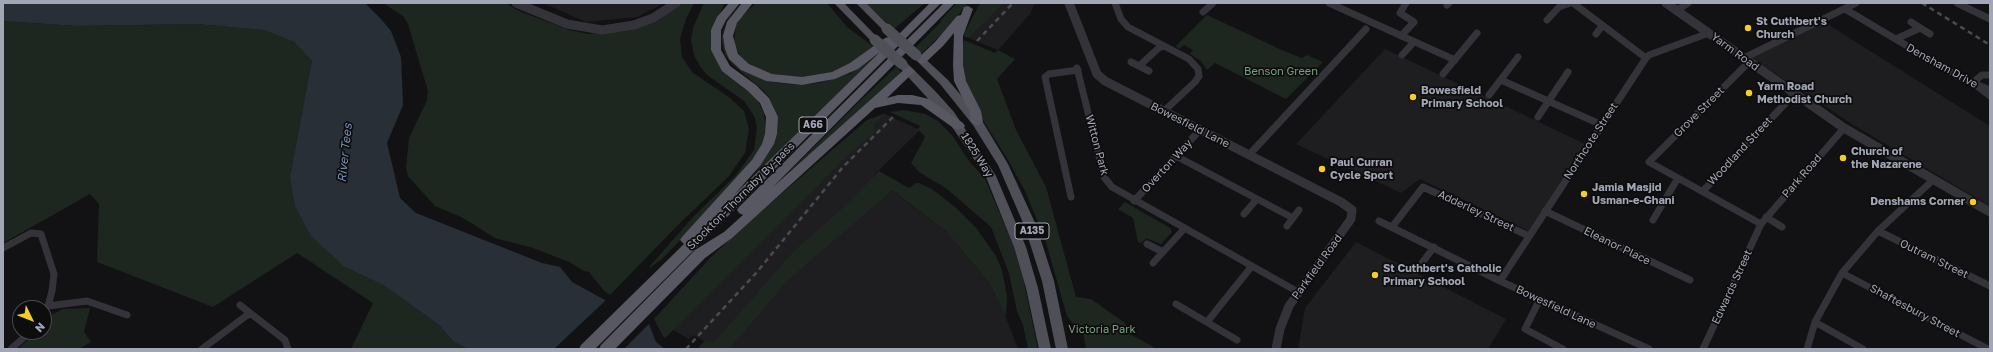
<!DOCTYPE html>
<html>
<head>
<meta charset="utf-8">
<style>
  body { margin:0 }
  #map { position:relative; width:1993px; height:352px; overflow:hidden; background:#121214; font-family:"Golos Text",sans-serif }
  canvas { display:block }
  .frame { position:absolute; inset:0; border:4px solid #a3a6b5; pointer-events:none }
  .north { position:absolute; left:12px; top:300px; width:40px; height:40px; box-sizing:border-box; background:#0d0d0e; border:1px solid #494a51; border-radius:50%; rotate:133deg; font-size:11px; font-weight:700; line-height:16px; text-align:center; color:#a3a6b5 }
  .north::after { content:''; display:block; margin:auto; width:14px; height:18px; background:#f7cc26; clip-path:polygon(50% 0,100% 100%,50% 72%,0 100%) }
</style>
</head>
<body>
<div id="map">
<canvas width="1993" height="352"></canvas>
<div class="frame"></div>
<div class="north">N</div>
</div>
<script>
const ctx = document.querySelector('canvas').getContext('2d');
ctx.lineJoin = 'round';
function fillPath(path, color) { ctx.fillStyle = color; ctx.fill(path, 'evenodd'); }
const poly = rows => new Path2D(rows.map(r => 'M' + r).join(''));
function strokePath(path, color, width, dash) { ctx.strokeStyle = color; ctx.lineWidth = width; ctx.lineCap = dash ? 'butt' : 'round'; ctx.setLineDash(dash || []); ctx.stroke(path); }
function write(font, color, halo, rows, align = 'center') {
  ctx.font = font + ' "Golos Text",sans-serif'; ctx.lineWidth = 3.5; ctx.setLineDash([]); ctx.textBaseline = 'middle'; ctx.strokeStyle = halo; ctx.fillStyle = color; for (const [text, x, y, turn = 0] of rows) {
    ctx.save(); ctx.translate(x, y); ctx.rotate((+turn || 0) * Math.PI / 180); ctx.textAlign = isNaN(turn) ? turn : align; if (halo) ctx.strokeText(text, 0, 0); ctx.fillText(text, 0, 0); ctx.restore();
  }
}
fillPath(poly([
  [543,3,664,3,637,17,586,22],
  [992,3,1035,3,1030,14,998,50,964,36],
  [1824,22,1990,126,1990,206,1855,126,1752,58],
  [1385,49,1585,144,1529,231,1420,179,1401,193,1296,144],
  [885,114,920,130,873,176,946,231,990,284,1002,307,1018,349,701,349,699,347,704,341,693,335,689,339,673,330,681,319,863,132],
  [1356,242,1506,319,1488,349,1298,349,1305,308]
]), '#1e1e21');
fillPath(poly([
  [383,3,506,3,519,11,569,30,588,34,625,31,648,24,682,3,694,3,686,19,680,39,682,57,692,72,730,98,744,111,749,129,745,153,729,176,676,227,610,295,604,291,589,272,584,271,569,262,533,248,495,238,463,218,435,206,408,176,406,168,409,138,427,100,428,91,408,24,403,16],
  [704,3,725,3,717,19,713,51,755,96,764,113,766,133,764,143,756,157,689,231,663,258,650,268,650,266,692,218,736,175,754,150,757,128,755,118,751,111,744,101,707,75,700,66,694,55,691,40,693,28],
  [742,3,745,3,732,15,725,32,745,71,766,81,796,85,819,83,849,74,876,56,877,56,759,172,757,171,773,145,774,109,769,97,764,91,733,65,725,55,722,43,722,34,728,18],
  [756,3,827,3,847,27,874,47,860,58,837,71,824,75,796,78,765,73,748,63,740,56,734,43,736,26,740,18],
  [864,3,925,3,894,29],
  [957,3,968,3,946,30,920,55,916,47,941,22,940,21],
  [980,3,1003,3,968,38,964,36,965,32],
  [1207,15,1284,51,1302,58,1307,55,1323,62,1286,99,1215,63,1207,70,1201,61,1190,54,1193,50,1184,45,1179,49,1176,46],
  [3,21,76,26,196,24,264,30,294,42,312,61,307,98,345,267,383,285,438,324,454,342,468,349,351,349,373,303,297,253,213,307,97,262,99,204,90,194,3,243],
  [964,40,995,53,998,50,1015,59,997,79,1016,130,1046,187,1076,297,1091,299,1125,323,1132,335,1157,349,1086,349,1082,326,1074,325,1067,316,1045,239,1025,191,1007,158,974,106,963,78,961,56],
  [896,67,905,75,776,185,862,99],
  [904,110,925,114,938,121,952,135,969,161,985,179,1013,244,1023,278,1038,349,1028,349,1023,325,1017,311,1009,273,991,227,947,189,919,172,911,163,925,137,918,129,920,126,890,112],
  [886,113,874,124,876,131,849,154,665,338,663,336,654,319,711,257,751,220,853,132,867,120],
  [879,171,909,188,916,183,919,183,932,189,955,207,977,229,996,256,1002,270,1007,296,1006,316,990,284,946,231,892,190,787,281,729,349,697,349,705,341,713,342,718,338,794,251,847,204],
  [1125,202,1170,228,1172,232,1161,244,1146,238,1141,243,1138,242,1133,218,1118,209],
  [90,308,84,332,91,342,79,349,18,349,36,332,44,332,46,318,63,309]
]), '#1e2620');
fillPath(poly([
  [3,3,365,3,380,18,391,31,401,57,403,105,387,143,400,198,416,213,542,263,560,267,572,282,649,324,656,342,665,349,468,349,454,342,438,324,383,285,345,267,311,236,295,206,290,178,312,61,294,42,264,30,196,24,76,26,3,21]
]), '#282f37');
fillPath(poly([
  [606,300,650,323,624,349,554,349]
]), '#121214');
strokePath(poly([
  [1115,3,1121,19,1128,27,1189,59,1198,69,1199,76,1195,82,1164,111],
  [1329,3,1455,60],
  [1573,3,1646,58],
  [1957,3,1990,19],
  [1447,5,1449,3],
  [1845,9,1961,78,1990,90],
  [1676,11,1688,3],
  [1203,12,1213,3],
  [1547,20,1559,7,1570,3],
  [1911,22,1930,34],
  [1596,34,1602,26],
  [1401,36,1414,22,1400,13,1406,3],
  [1896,39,1920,28],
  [1402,55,1414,42],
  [1744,58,1856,3],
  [1131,62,1149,71],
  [1749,62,1649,162,1761,224],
  [1139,66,1162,45],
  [1077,68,1104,177,1112,187,1298,292],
  [1443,74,1477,33],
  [1990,75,1982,75,1976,80,1977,86,1990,96],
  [1501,80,1602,125],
  [1489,95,1518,57],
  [1538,117,1568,72],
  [1249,155,1366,29],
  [1176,156,1293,218],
  [1703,191,1794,94],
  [1071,197,1045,77,1049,74,1078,70],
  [1134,201,1200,130],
  [1545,211,1690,280],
  [1244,214,1257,199],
  [1766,217,1782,227],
  [1653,220,1678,178],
  [1379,221,1500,281,1649,349],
  [1287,226,1299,210],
  [1392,227,1423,187,1529,236],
  [1878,231,1990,286],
  [1147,244,1163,252],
  [3,248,31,233,41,234,54,274,52,291,48,306,44,312],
  [1153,263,1184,229],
  [1416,271,1434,247],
  [1842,273,1988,349],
  [1500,281,1646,58,1649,55,1709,33],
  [1540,299,1525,329,1563,349],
  [1176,304,1237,340],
  [240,305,250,313],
  [48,306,87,301,127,315],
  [1207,322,1252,266],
  [1815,322,1863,349],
  [11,349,30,332],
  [202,349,250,313,285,340,288,349],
  [1703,349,1761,224,1844,128],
  [1807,349,1815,322,1842,273,1878,231,1933,180]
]), '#333339', 7);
strokePath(poly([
  [516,3,567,24,602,30,634,25,653,18,676,3],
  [1069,3,1097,74,1105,81,1341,202,1352,210,1351,219,1289,306,1280,329,1276,349],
  [1666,3,1844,128,1990,212]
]), '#333339', 9);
fillPath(poly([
  [834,3,844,3,878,38,880,40,878,42,872,42,834,3],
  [856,3,866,3,892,29,890,31,884,31,856,3],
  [916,52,919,53,948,80,981,119,1008,164,1036,225,1054,281,1068,349,1056,349,1042,281,1024,225,998,165,973,125,940,84,911,55,913,53,916,52],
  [902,61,906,62,936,92,954,112,996,176,1026,247,1038,288,1051,349,1039,349,1026,288,1014,247,986,177,946,118,898,66,897,64,902,61]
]), '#4f4f58');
fillPath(poly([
  [729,3,740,3,726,20,721,30,721,50,730,66,756,85,769,98,778,117,777,134,774,144,760,166,734,195,880,52,858,69,835,79,802,85,766,81,741,70,729,59,725,49,723,36,727,22,742,3,753,3,737,23,733,36,738,54,749,64,772,74,802,77,832,72,850,63,885,38,889,37,894,39,930,3,941,3,595,349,579,349,581,345,684,244,680,240,682,237,752,160,762,144,765,134,766,117,760,103,748,91,722,71,711,50,711,30,717,17,729,3],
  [944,3,955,3,773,187,906,68,910,67,915,71,887,98,898,95,912,95,929,99,963,123,965,126,963,129,955,129,921,105,898,103,875,108,732,238,705,258,615,349,599,349,601,345,695,250,724,232,743,215,739,213,737,210,739,207,944,3],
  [968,6,973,9,963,36,963,65,966,81,981,111,983,122,977,126,971,122,969,111,954,81,953,65,954,33,943,46,925,63,921,64,916,60,935,42,957,16,961,15,964,7,968,6]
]), '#575861');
strokePath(poly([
  [1922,3,1990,45],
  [977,41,1013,3],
  [686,349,757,272,843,167,893,117]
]), '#4a4b52', 2.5, [5, 4]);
strokePath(poly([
  [887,29,916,55],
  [875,40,902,64]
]), '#4f4f58', 11);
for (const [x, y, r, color] of [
  [1748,28,4,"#f7cc26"],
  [1749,93,4,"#f7cc26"],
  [1413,97,4,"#f7cc26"],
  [1843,158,4,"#f7cc26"],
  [1322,169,4,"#f7cc26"],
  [1584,194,4,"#f7cc26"],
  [1973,202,4,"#f7cc26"],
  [1375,275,4,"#f7cc26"]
]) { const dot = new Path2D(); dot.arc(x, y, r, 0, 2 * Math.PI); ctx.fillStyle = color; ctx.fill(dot); strokePath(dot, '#0d0d0e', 1.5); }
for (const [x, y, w] of [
  [813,125,28],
  [1032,231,34]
]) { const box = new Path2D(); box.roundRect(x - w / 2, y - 8, w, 16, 3); ctx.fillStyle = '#0d0d0e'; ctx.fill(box); strokePath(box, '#a3a6b5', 1); }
write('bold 10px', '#a3a6b5', null, [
  ["A66",813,125],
  ["A135",1032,231]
]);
write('bold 11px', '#a3a6b5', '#0d0d0e', [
  ["St Cuthbert's",1756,22],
  ["Church",1756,35],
  ["Yarm Road",1757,87],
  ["Methodist Church",1757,100],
  ["Bowesfield",1421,91],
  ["Primary School",1421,104],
  ["Church of",1851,152],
  ["the Nazarene",1851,165],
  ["Paul Curran",1330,163],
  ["Cycle Sport",1330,176],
  ["Jamia Masjid",1592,188],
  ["Usman-e-Ghani",1592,201],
  ["Denshams Corner",1965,202,"right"],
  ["St Cuthbert's Catholic",1383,269],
  ["Primary School",1383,282]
], 'left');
write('11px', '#a3a6b5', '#0d0d0e', [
  ["Yarm Road",1735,52,36],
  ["Densham Drive",1942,66,29],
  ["Grove Street",1699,112,-45],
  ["Bowesfield Lane",1190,125,27],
  ["Northcote Street",1591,141,-57],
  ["Witton Park",1097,145,75],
  ["Woodland Street",1740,151,-47],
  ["1825 Way",977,155,58],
  ["Overton Way",1167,166,-47],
  ["Park Road",1802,176,-49],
  ["Stockton-Thornaby By-pass",741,196,-45],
  ["Adderley Street",1476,211,25],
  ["Eleanor Place",1617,246,26],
  ["Outram Street",1934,259,26],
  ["Parkfield Road",1317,267,-54],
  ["Edwards Street",1732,287,-65],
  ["Bowesfield Lane",1556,307,25],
  ["Shaftesbury Street",1915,311,28]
]);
write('11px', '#79a080', '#0d0d0e', [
  ["Benson Green",1281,72],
  ["Victoria Park",1102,330]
]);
write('italic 12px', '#788fb1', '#0d0d0e', [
  ["River Tees",345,153,-84]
]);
</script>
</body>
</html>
